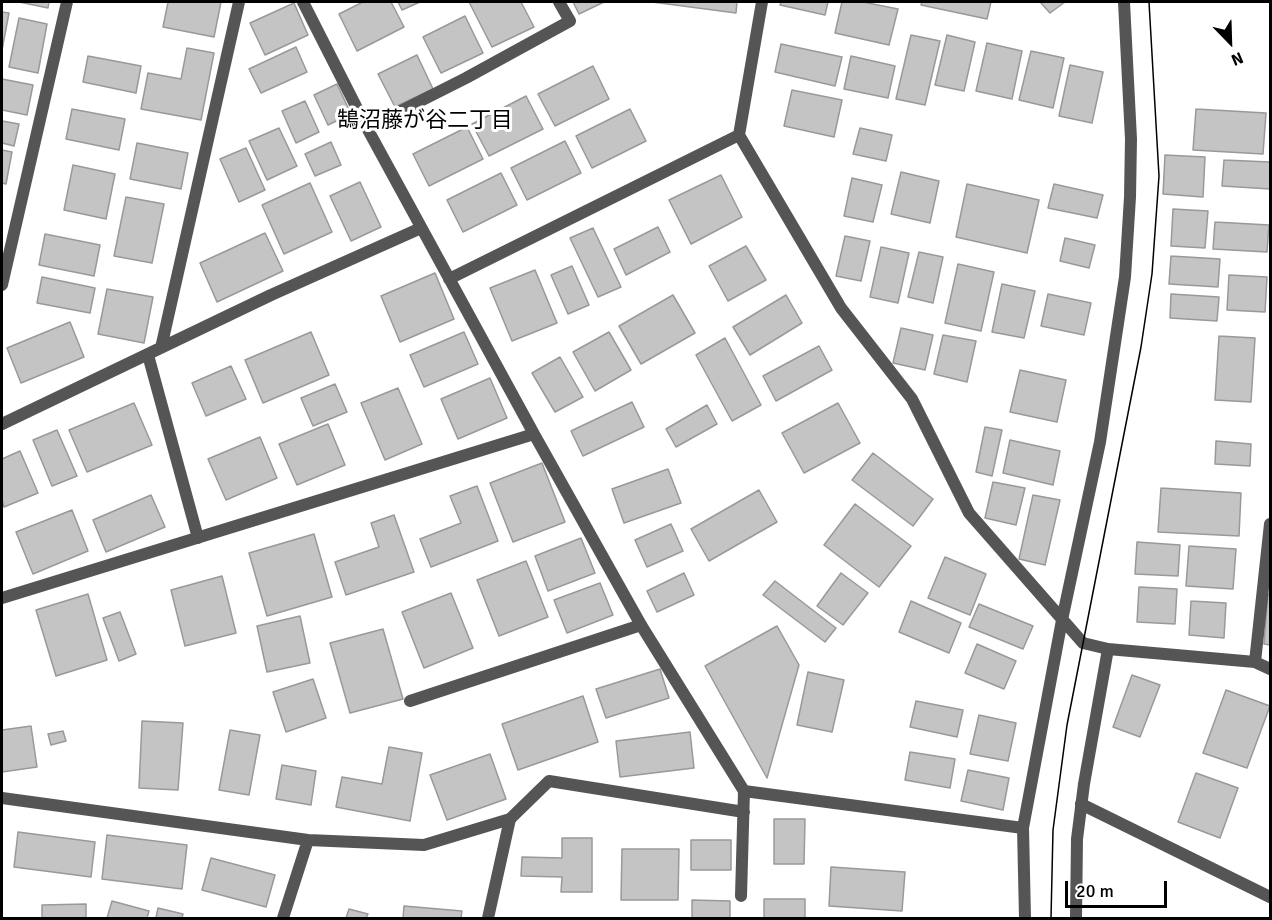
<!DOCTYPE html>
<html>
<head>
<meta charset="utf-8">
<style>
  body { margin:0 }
  #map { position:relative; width:1272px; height:920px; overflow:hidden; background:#fff; font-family:Signika,sans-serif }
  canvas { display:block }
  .frame { position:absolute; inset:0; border:3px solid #000; pointer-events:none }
  .north { position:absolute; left:1200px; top:12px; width:60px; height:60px; -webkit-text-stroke:4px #fff; paint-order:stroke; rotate:157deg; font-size:16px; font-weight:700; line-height:24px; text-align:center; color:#000 }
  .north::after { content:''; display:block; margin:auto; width:21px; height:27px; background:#000; clip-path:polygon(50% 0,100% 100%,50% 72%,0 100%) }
  .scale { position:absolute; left:1065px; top:881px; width:102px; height:27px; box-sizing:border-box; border:3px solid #000; border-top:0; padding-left:8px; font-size:18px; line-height:21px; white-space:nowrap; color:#000; -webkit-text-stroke:4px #fff; paint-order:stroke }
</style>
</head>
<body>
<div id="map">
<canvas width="1272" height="920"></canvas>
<div class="frame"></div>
<div class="north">N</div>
<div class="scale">20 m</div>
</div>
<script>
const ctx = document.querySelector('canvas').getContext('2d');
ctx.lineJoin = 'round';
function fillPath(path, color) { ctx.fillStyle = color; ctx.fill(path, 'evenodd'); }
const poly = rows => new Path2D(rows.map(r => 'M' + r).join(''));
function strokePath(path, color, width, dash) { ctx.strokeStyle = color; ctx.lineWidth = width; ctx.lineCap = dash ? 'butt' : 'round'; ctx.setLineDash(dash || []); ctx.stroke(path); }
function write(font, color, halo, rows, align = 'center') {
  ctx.font = font + ' Signika,"Noto Sans JP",sans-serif'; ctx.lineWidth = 6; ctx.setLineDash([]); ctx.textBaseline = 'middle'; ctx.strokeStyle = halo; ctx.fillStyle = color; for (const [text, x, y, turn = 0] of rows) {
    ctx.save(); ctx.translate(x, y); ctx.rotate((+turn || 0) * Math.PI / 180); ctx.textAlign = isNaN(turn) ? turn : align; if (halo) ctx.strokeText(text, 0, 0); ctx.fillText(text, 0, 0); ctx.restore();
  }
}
const building = poly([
  [19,2,49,2,48,8,19,2],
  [168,2,221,2,214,37,163,27,168,2],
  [363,2,391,2,404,27,357,51,339,14,363,2],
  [398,2,420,2,402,10,398,2],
  [469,2,521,2,534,27,492,47,469,2],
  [573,2,604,2,579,14,573,2],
  [652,2,737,2,736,13,652,2],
  [781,2,828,2,825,15,780,5,781,2],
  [842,2,863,2,898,9,889,45,835,33,842,2],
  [922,2,991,2,987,19,921,5,922,2],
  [1040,2,1065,2,1050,13,1040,2],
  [294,3,308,35,265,55,250,23,294,3],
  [2,12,9,13,2,50,2,12],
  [465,16,483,53,441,73,423,37,465,16],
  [19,18,47,24,38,73,9,67,19,18],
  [911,35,940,41,925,105,896,99,911,35],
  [947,35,975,42,964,91,935,85,947,35],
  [987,43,1022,51,1012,99,976,91,987,43],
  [781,44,842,57,835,86,775,72,781,44],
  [296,47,307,72,261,93,249,69,296,47],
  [187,48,214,53,201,120,141,109,148,73,181,79,187,48],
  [1031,51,1064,58,1053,108,1019,100,1031,51],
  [417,55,433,89,395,107,378,74,417,55],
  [88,56,141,66,136,93,83,82,88,56],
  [851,56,895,66,888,98,844,89,851,56],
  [1070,65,1103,72,1092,123,1059,116,1070,65],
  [593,66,609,99,555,126,538,94,593,66],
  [2,79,33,85,27,115,2,110,2,79],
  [337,84,351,114,328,125,314,95,337,84],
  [792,90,842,100,834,137,784,126,792,90],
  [526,96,543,129,489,156,472,124,526,96],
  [305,101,319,132,296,143,282,111,305,101],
  [72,109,125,119,119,150,66,139,72,109],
  [630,109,646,141,592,168,576,136,630,109],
  [1196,109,1266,113,1263,154,1193,150,1196,109],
  [2,121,19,124,14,146,2,143,2,121],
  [467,127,483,159,429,186,413,154,467,127],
  [279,128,297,166,267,180,249,141,279,128],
  [860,128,892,135,886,161,853,154,860,128],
  [565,141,581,173,527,200,511,168,565,141],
  [331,142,341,165,315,176,305,154,331,142],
  [137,143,188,153,181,189,130,179,137,143],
  [246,148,265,190,239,202,220,159,246,148],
  [2,150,12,152,6,184,2,183,2,150],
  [1165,155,1205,157,1203,197,1163,194,1165,155],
  [1224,160,1270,162,1270,189,1222,186,1224,160],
  [73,165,115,174,106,219,64,210,73,165],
  [901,172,939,181,930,223,891,214,901,172],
  [501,173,517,205,463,232,447,200,501,173],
  [721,175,742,217,691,244,669,200,721,175],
  [852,178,882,185,873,222,844,216,852,178],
  [360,182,381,227,351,241,330,196,360,182],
  [310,183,332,232,284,254,262,205,310,183],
  [967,184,1039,200,1027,253,956,237,967,184],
  [1054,184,1103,195,1097,218,1048,208,1054,184],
  [126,197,164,204,152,263,114,256,126,197],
  [1173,209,1208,211,1205,248,1171,246,1173,209],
  [1215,222,1269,225,1267,252,1213,249,1215,222],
  [658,227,670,252,626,275,614,249,658,227],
  [593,228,621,287,598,297,570,238,593,228],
  [265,233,283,271,217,302,200,263,265,233],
  [45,234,100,245,94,276,39,265,45,234],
  [845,236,870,241,861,281,836,276,845,236],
  [1065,238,1095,245,1089,268,1060,261,1065,238],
  [746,246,766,280,728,301,709,266,746,246],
  [881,247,909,253,898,303,870,297,881,247],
  [919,252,943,257,933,303,908,297,919,252],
  [1171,256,1220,259,1218,287,1169,284,1171,256],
  [958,264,994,272,981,331,945,323,958,264],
  [572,266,589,305,568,314,551,275,572,266],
  [535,270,557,323,512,341,490,288,535,270],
  [435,273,454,319,400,342,381,296,435,273],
  [1229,275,1267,277,1265,312,1227,310,1229,275],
  [42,277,95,288,90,313,37,303,42,277],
  [1002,284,1035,291,1024,338,992,332,1002,284],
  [107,289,153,297,144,343,98,334,107,289],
  [1048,294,1091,303,1084,335,1041,326,1048,294],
  [1171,294,1219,297,1217,321,1170,318,1171,294],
  [673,295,695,333,641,364,619,326,673,295],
  [786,295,802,323,750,355,733,327,786,295],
  [70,322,84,357,21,383,7,348,70,322],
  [901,328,933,335,925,370,893,363,901,328],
  [311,332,329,375,263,403,245,360,311,332],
  [464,332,478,364,424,387,410,355,464,332],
  [609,332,631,370,595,391,573,352,609,332],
  [943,335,976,341,967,382,934,374,943,335],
  [1219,336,1255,338,1251,402,1215,400,1219,336],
  [725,338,761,405,732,421,696,355,725,338],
  [819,346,832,370,776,401,763,376,819,346],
  [560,357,583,397,555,412,532,373,560,357],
  [231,366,246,399,206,416,192,383,231,366],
  [1020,370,1066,380,1057,422,1010,412,1020,370],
  [490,378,507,418,458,439,441,399,490,378],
  [335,384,347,412,313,426,301,398,335,384],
  [398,388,422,444,385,460,361,403,398,388],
  [632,402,644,427,583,456,571,431,632,402],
  [134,403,152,445,87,472,69,430,134,403],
  [838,403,860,443,804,473,782,433,838,403],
  [707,405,717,424,676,447,666,429,707,405],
  [328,424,345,465,297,485,279,444,328,424],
  [985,427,1002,430,992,476,976,472,985,427],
  [57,430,77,476,52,486,33,440,57,430],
  [260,437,277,478,226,500,208,459,260,437],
  [1010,440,1060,451,1053,485,1003,473,1010,440],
  [1216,441,1251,444,1250,466,1215,464,1216,441],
  [20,451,38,493,4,507,2,500,2,459,20,451],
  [873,453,933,499,913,526,852,480,873,453],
  [542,463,565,522,513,542,490,483,542,463],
  [668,469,681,503,624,523,612,489,668,469],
  [993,482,1025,488,1016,525,985,518,993,482],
  [477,486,498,541,431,567,420,539,461,523,450,496,477,486],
  [1161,488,1241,493,1239,536,1158,532,1161,488],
  [759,490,777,522,709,561,691,529,759,490],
  [151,495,165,527,106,552,93,520,151,495],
  [1033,495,1060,500,1045,565,1019,559,1033,495],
  [855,504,911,546,879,587,824,545,855,504],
  [72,510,88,551,33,574,16,532,72,510],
  [394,515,414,572,346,595,335,562,379,547,371,523,394,515],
  [671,524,683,551,647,567,635,540,671,524],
  [314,534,332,597,267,616,249,553,314,534],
  [581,538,595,573,548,591,535,556,581,538],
  [1137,542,1180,545,1178,576,1135,574,1137,542],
  [1189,546,1236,549,1233,589,1186,586,1189,546],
  [945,557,986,574,970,615,928,598,945,557],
  [526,561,548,617,499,636,477,580,526,561],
  [684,573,694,595,657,612,647,591,684,573],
  [841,573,868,593,843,625,817,606,841,573],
  [222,576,236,633,185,646,171,590,222,576],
  [775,581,836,628,825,642,763,595,775,581],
  [600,583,613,615,567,633,554,600,600,583],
  [1139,587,1177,589,1175,624,1137,622,1139,587],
  [451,593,473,648,424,668,402,612,451,593],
  [88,594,107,660,56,676,36,610,88,594],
  [1268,594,1270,594,1270,645,1264,644,1268,594],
  [911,601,961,623,949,653,899,632,911,601],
  [1191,601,1226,603,1224,638,1189,635,1191,601],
  [979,604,1033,626,1023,649,969,627,979,604],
  [120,612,136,654,119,661,103,618,120,612],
  [300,616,310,663,267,672,257,626,300,616],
  [777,626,799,665,767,778,705,666,777,626],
  [383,629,403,699,350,713,330,643,383,629],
  [977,644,1016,661,1004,689,965,673,977,644],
  [660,669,669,698,606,718,596,689,660,669],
  [808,672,844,680,832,732,797,725,808,672],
  [1132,675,1160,685,1140,737,1113,727,1132,675],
  [313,679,326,718,286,732,273,692,313,679],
  [1226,690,1270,706,1247,768,1203,753,1226,690],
  [583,696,598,742,518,770,502,724,583,696],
  [916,701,963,710,957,737,910,727,916,701],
  [979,715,1016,723,1008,761,970,754,979,715],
  [142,721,183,723,178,790,139,788,142,721],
  [31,726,37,767,2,772,2,730,31,726],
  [230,730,260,735,249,795,219,790,230,730],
  [63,731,66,741,51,745,48,734,63,731],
  [690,732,694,768,620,777,616,741,690,732],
  [389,747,422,753,410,821,336,807,342,777,382,784,389,747],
  [910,752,955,759,950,788,905,780,910,752],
  [490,754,506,799,447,820,430,775,490,754],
  [282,765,316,771,311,805,276,799,282,765],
  [968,770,1009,778,1003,810,961,801,968,770],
  [1196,773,1238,788,1220,838,1178,822,1196,773],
  [774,819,805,819,804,864,774,864,774,819],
  [18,832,95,842,91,877,14,867,18,832],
  [107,835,187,845,182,889,102,879,107,835],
  [562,838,592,838,592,892,561,892,562,877,521,876,522,857,562,858,562,838],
  [691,840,731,840,731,870,691,870,691,840],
  [622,849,679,849,678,900,621,900,622,849],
  [211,858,275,875,266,907,202,890,211,858],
  [831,867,905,872,902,911,829,906,831,867],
  [764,899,805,899,805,918,764,918,764,899],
  [692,900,730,901,730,918,692,918,692,900],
  [112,901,149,911,147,918,107,918,112,901],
  [86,904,86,918,42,918,42,905,86,904],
  [404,906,462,911,461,918,403,918,404,906],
  [158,908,183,914,182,918,156,918,158,908],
  [349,909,368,914,366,918,346,918,349,909]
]);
fillPath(building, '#c4c4c4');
strokePath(building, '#999', 1.5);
strokePath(poly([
  [410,701,641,625],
  [1081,804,1270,897],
  [488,918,510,819]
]), '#555', 12);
strokePath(poly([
  [303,2,367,128,534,434,641,625,744,791,1023,828],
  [762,2,739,135,841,308,912,399,969,513,1083,643,1108,649,1255,662,1270,669],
  [367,128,466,78,570,21,559,2],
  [449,279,739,135],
  [2,285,67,2],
  [161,348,239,2],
  [148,355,198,538],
  [2,424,271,295,421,228],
  [2,598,534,434],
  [1255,662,1270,524],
  [2,798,308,840,424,845,510,819,549,781,744,812],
  [741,896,744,791],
  [283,918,308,840],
  [1025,918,1023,828,1062,620,1100,442,1125,277,1130,197,1131,139,1124,2],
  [1076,918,1077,839,1084,784,1108,649]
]), '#555', 12);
strokePath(poly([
  [1051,918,1053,830,1067,725,1141,347,1152,274,1159,176,1149,2]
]), '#000', 1.5);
write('22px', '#000', '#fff', [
  ["鵠沼藤が谷二丁目",425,121]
]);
</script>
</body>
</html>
